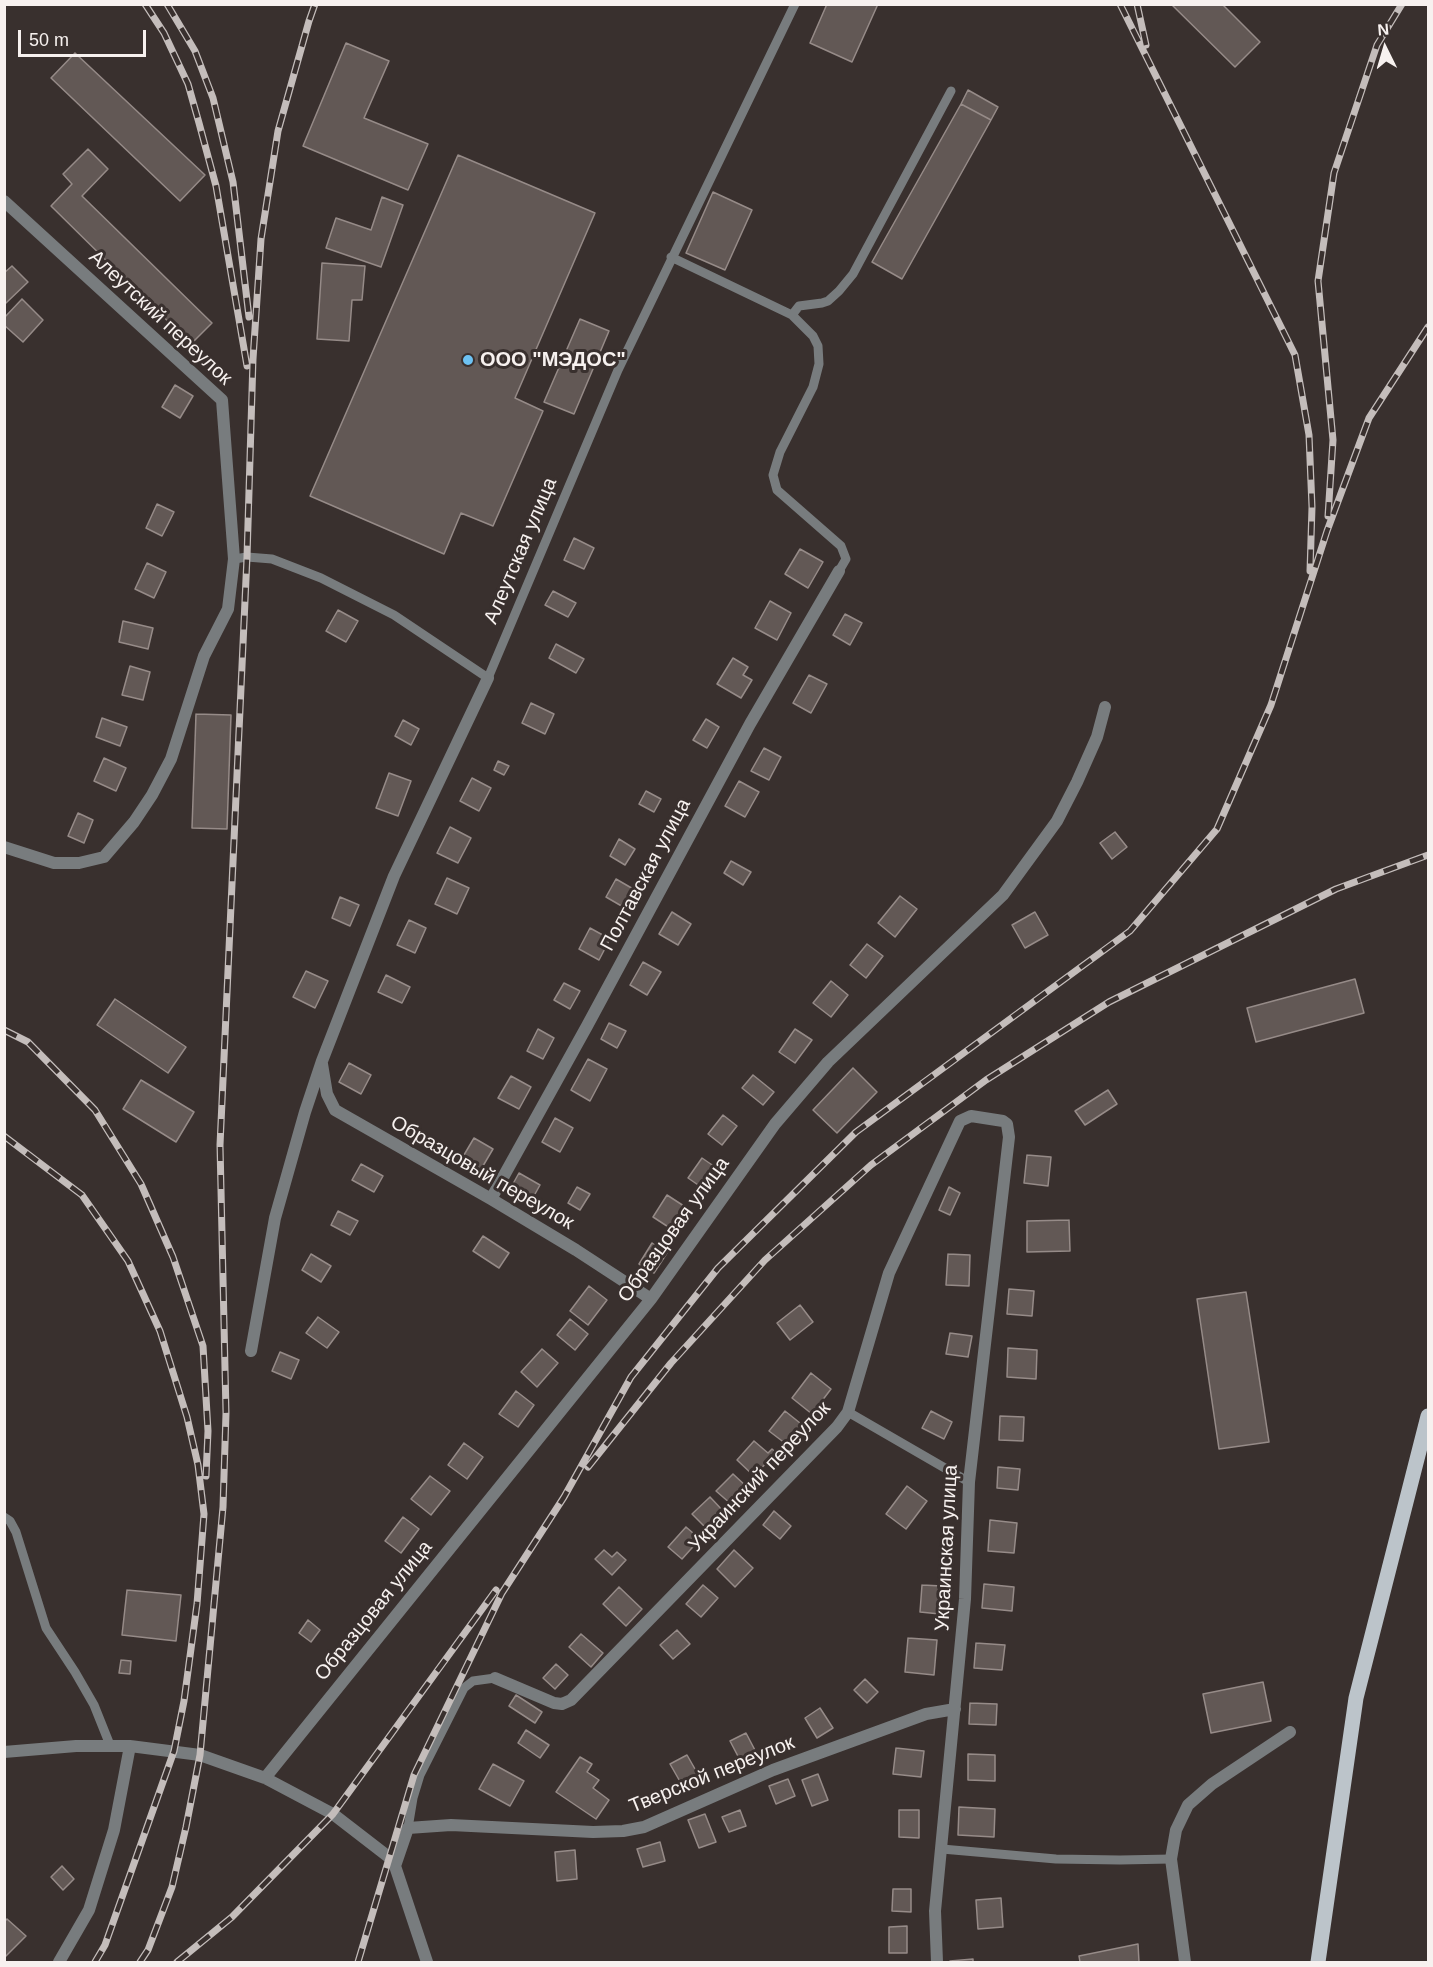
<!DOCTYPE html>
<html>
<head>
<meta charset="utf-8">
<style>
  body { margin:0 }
  #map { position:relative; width:1433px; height:1967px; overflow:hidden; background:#39302e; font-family:Helvetica,sans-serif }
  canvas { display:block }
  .frame { position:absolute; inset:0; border:6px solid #f7f1ef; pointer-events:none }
  .north { position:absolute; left:1355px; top:18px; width:60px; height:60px; -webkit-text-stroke:4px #39302e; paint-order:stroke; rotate:355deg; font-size:16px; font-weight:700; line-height:24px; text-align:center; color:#f7f1ef }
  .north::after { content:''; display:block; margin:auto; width:21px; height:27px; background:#f7f1ef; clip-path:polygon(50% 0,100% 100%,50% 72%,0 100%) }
  .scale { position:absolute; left:18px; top:30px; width:128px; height:27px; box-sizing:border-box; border:3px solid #f7f1ef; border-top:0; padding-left:8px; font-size:18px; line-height:21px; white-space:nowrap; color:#f7f1ef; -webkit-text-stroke:4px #39302e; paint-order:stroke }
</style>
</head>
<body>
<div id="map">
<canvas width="1433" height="1967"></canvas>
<div class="frame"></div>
<div class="north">N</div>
<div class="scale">50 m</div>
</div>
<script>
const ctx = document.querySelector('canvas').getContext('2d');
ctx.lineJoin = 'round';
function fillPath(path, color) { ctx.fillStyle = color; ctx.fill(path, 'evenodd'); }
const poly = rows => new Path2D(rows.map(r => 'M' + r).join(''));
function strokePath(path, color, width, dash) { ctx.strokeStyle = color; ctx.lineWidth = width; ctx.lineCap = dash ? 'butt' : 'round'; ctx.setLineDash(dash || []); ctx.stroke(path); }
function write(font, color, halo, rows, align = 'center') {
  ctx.font = font + ' Helvetica,sans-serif'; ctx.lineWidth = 6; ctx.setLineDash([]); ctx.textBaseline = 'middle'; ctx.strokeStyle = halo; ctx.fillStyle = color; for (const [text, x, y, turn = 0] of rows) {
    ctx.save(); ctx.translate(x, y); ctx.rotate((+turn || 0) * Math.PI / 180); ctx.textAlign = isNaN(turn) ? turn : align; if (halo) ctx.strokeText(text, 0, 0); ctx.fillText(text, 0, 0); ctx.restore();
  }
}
const building = poly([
  [827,4,878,4,852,62,810,43,827,4],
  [1171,4,1222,4,1260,42,1235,67,1171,4],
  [346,43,389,61,364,118,428,144,408,190,303,146,346,43],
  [75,53,205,175,180,201,51,78,75,53],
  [968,90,998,107,991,120,961,104,968,90],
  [961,104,991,120,902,279,872,262,961,104],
  [88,149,108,169,82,196,212,323,191,344,51,206,72,184,63,174,88,149],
  [458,155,595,213,515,398,543,411,493,526,461,513,444,554,310,496,458,155],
  [713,192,752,210,725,270,686,253,713,192],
  [382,197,403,205,381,267,326,248,336,218,371,230,382,197],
  [322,263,365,266,362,300,352,300,349,341,317,339,322,263],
  [12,266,28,282,6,303,4,301,4,273,12,266],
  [22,299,43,320,23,342,4,325,4,318,22,299],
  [580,319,609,331,574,414,544,402,580,319],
  [175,385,193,396,180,418,162,407,175,385],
  [157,504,174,512,162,536,146,528,157,504],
  [574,538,594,548,584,569,564,560,574,538],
  [800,549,823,562,808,588,785,574,800,549],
  [147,563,166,572,154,598,135,589,147,563],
  [553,591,576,603,568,617,545,605,553,591],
  [770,601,791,613,777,640,755,628,770,601],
  [338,610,358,621,346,642,326,631,338,610],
  [845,614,862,623,850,645,833,635,845,614],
  [123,621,153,628,148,649,119,642,123,621],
  [556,644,584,659,576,673,549,658,556,644],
  [733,658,748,667,743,675,752,680,741,698,717,684,733,658],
  [130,666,150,672,143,700,122,695,130,666],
  [809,675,827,684,811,713,793,703,809,675],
  [531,703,554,714,545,734,522,723,531,703],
  [196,714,231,715,227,829,192,828,196,714],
  [102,718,127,727,120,746,96,737,102,718],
  [706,719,719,727,707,748,693,740,706,719],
  [403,720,419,729,411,745,395,736,403,720],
  [764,748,781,757,769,780,751,771,764,748],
  [104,758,126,768,116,791,94,781,104,758],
  [498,761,509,766,504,775,494,770,498,761],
  [389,773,411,781,398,816,376,808,389,773],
  [472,778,491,788,479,811,460,801,472,778],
  [739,781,759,792,745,817,725,806,739,781],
  [646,791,661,799,654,812,639,804,646,791],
  [78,813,93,820,84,843,68,836,78,813],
  [450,827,471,838,458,863,437,853,450,827],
  [1115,832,1127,847,1112,859,1100,843,1115,832],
  [619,839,635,849,625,865,610,856,619,839],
  [731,861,751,872,743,885,724,873,731,861],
  [447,878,469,888,457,914,435,904,447,878],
  [616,879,635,890,625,908,606,897,616,879],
  [900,896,917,909,895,937,878,923,900,896],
  [340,897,359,905,350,926,332,918,340,897],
  [672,912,691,924,678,945,659,934,672,912],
  [1035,912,1048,935,1025,948,1012,925,1035,912],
  [409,920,426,928,415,953,397,945,409,920],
  [590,928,610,939,599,960,579,949,590,928],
  [867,944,883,956,866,978,850,965,867,944],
  [643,962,661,972,647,995,630,985,643,962],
  [306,971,328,981,315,1008,293,997,306,971],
  [386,975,410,987,402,1003,378,992,386,975],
  [1355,979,1364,1013,1256,1042,1247,1008,1355,979],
  [831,981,848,995,831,1017,813,1003,831,981],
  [564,983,580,991,570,1009,554,1000,564,983],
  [115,999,186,1047,168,1073,97,1025,115,999],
  [609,1023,626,1031,617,1048,601,1039,609,1023],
  [538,1029,554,1038,543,1059,527,1051,538,1029],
  [795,1029,812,1040,795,1063,779,1052,795,1029],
  [588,1059,607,1069,590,1101,571,1090,588,1059],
  [349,1063,371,1075,361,1094,339,1082,349,1063],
  [853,1068,877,1092,837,1133,813,1110,853,1068],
  [753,1075,774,1092,763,1105,742,1088,753,1075],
  [511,1076,531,1087,519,1109,498,1098,511,1076],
  [141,1080,194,1112,176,1142,123,1109,141,1080],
  [1108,1090,1117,1104,1085,1125,1075,1111,1108,1090],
  [723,1115,737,1126,722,1145,708,1134,723,1115],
  [555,1118,573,1128,560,1152,542,1142,555,1118],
  [474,1138,493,1149,480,1171,461,1160,474,1138],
  [1027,1155,1051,1157,1048,1186,1024,1183,1027,1155],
  [702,1158,718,1169,704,1189,688,1178,702,1158],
  [361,1164,383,1176,374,1192,352,1180,361,1164],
  [519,1173,540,1185,530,1203,509,1191,519,1173],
  [577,1187,590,1194,580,1210,568,1203,577,1187],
  [949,1187,960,1193,950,1215,939,1210,949,1187],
  [667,1195,687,1208,673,1230,653,1217,667,1195],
  [338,1211,358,1221,350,1235,331,1225,338,1211],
  [1069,1220,1070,1251,1027,1252,1027,1221,1069,1220],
  [483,1236,509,1253,499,1268,473,1251,483,1236],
  [652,1243,667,1253,654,1273,639,1264,652,1243],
  [311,1254,331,1266,321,1282,302,1270,311,1254],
  [948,1254,970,1255,969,1286,946,1285,948,1254],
  [589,1286,607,1300,588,1325,570,1311,589,1286],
  [1009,1289,1034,1291,1032,1316,1007,1314,1009,1289],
  [1246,1292,1269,1442,1219,1449,1197,1299,1246,1292],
  [800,1305,813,1322,790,1340,777,1323,800,1305],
  [318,1317,339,1332,327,1348,306,1333,318,1317],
  [570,1319,588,1334,575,1350,557,1335,570,1319],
  [950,1333,972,1336,968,1357,946,1354,950,1333],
  [1008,1348,1037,1350,1036,1379,1007,1377,1008,1348],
  [542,1349,558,1363,537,1387,521,1372,542,1349],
  [280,1352,299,1360,291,1379,272,1371,280,1352],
  [811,1373,831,1389,812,1414,792,1398,811,1373],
  [516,1391,534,1405,518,1427,499,1414,516,1391],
  [785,1411,805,1427,790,1447,769,1431,785,1411],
  [931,1411,952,1422,944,1439,922,1428,931,1411],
  [1000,1416,1024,1417,1023,1441,999,1440,1000,1416],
  [754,1441,768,1453,772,1449,781,1457,774,1465,769,1460,754,1476,737,1460,754,1441],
  [464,1443,483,1457,467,1479,448,1465,464,1443],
  [998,1467,1020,1469,1018,1490,997,1488,998,1467],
  [733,1474,747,1487,731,1504,716,1491,733,1474],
  [430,1476,450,1491,431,1515,411,1499,430,1476],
  [907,1486,927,1501,906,1529,886,1514,907,1486],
  [710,1497,725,1513,708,1530,692,1514,710,1497],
  [774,1511,791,1526,780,1539,763,1525,774,1511],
  [403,1517,419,1529,401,1553,385,1541,403,1517],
  [990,1520,1017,1523,1014,1553,988,1551,990,1520],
  [686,1527,700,1539,682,1559,668,1547,686,1527],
  [604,1550,612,1557,617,1552,626,1560,612,1575,595,1559,604,1550],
  [734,1550,753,1568,735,1587,717,1569,734,1550],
  [984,1584,1014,1587,1012,1611,982,1608,984,1584],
  [703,1585,718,1598,701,1617,686,1604,703,1585],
  [922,1585,942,1586,940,1614,920,1612,922,1585],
  [619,1587,642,1609,626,1626,603,1604,619,1587],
  [127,1590,181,1595,176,1641,122,1635,127,1590],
  [308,1620,320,1630,311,1642,299,1633,308,1620],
  [677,1630,690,1644,673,1659,660,1645,677,1630],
  [581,1634,603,1653,591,1667,569,1647,581,1634],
  [908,1638,937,1640,934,1675,905,1672,908,1638],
  [976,1643,1005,1645,1002,1670,974,1668,976,1643],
  [121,1660,131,1661,130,1674,119,1673,121,1660],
  [556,1664,568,1675,555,1689,543,1678,556,1664],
  [865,1679,878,1692,867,1703,854,1690,865,1679],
  [1263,1682,1271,1721,1211,1733,1203,1694,1263,1682],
  [516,1695,542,1712,535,1723,509,1706,516,1695],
  [970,1703,997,1704,996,1725,969,1724,970,1703],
  [820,1708,833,1728,817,1738,805,1718,820,1708],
  [526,1730,549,1745,540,1758,518,1743,526,1730],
  [746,1733,757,1754,741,1762,730,1741,746,1733],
  [896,1748,924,1751,921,1777,893,1774,896,1748],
  [968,1754,995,1755,995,1781,968,1780,968,1754],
  [687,1755,699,1776,682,1785,670,1764,687,1755],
  [580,1757,592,1764,587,1772,599,1780,593,1788,609,1800,596,1819,556,1792,580,1757],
  [493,1764,524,1781,510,1806,479,1789,493,1764],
  [818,1774,828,1800,812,1806,802,1780,818,1774],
  [788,1779,795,1796,776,1804,769,1786,788,1779],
  [959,1807,995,1809,994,1837,958,1835,959,1807],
  [740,1810,746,1826,729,1832,722,1817,740,1810],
  [899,1810,919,1810,919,1838,899,1837,899,1810],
  [705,1814,716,1842,699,1848,688,1820,705,1814],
  [660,1842,665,1861,643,1867,637,1849,660,1842],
  [575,1850,577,1879,557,1881,555,1852,575,1850],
  [62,1866,74,1879,63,1890,51,1877,62,1866],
  [893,1889,911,1889,911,1912,892,1911,893,1889],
  [1001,1898,1003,1927,978,1929,976,1900,1001,1898],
  [7,1919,26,1936,4,1958,4,1922,7,1919],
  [907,1926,907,1953,889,1953,889,1927,907,1926],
  [1138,1944,1139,1962,1080,1962,1079,1956,1138,1944],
  [973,1959,973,1962,950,1962,950,1961,973,1959]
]);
fillPath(building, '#625855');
strokePath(building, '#968b88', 1.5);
strokePath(poly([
  [671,257,792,315,813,336,818,346,819,364,813,387,780,452,773,475,777,490,841,546,846,559,839,571],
  [792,315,799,306,822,303,828,301,839,291,853,274,951,91],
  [234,559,247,557,272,559,321,578,394,615,488,678,618,370,795,4],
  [848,1412,969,1482],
  [4,1517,10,1521,16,1532,46,1628,75,1672,94,1705,110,1745],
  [408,1828,413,1798,420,1775,464,1688,473,1681,495,1678],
  [942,1849,1056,1859,1120,1860,1171,1859]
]), '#787c7e', 9);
strokePath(poly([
  [4,201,222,400,234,559,228,609,204,656,171,759,152,795,134,822,104,857,79,863,54,863,4,847],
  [322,1064,327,1094,335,1110,491,1199,576,1250,651,1299],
  [491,1199,587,1026,750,724,839,571],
  [251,1351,275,1218,305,1112,322,1061,394,876,488,678],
  [495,1678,554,1703,562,1704,571,1700,837,1427,848,1412,889,1273,960,1121,971,1116,1003,1121,1007,1124,1009,1137,969,1482,965,1599,935,1911,937,1962],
  [4,1752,76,1746,130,1746,200,1755,265,1778,333,1814,390,1858,395,1866,427,1962],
  [265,1778,651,1299,775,1124,828,1062,1003,895,1057,821,1077,782,1097,737,1105,707],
  [395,1866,408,1828,451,1825,593,1832,623,1831,644,1827,773,1770,926,1714,955,1709],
  [59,1962,89,1910,114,1830,130,1746],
  [1185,1962,1171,1859,1176,1830,1188,1805,1212,1784,1290,1732]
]), '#787c7e', 12);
strokePath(poly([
  [1318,1962,1356,1698,1428,1416]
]), '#bcc4ca', 15);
const rail = poly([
  [145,4,164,33,188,84,199,123,216,186,247,366],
  [167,4,195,51,213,98,233,182,249,317],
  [1120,4,1295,355,1309,435,1312,507,1310,571],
  [1137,4,1146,45],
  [1328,516,1333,440,1318,281,1334,173,1377,45,1402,4],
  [4,1030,28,1042,95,1110,141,1184,173,1257,203,1346,208,1431,206,1476],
  [4,1136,82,1195,128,1261,160,1331,187,1417,198,1465,204,1514,197,1604,184,1701,174,1751,105,1945,95,1962],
  [588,1467,671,1363,765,1260,871,1165,986,1080,1109,1002,1336,889,1428,855],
  [140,1962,148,1950,172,1887,186,1827,200,1755,223,1507,226,1413,220,1145,247,557,253,359,261,239,278,131,309,21,315,4],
  [177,1962,232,1917,333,1814,496,1590],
  [358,1962,414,1775,502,1593,564,1497,631,1377,718,1268,856,1132,1130,931,1217,829,1271,705,1327,531,1369,418,1428,327]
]);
strokePath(rail, '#c4bdbb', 7);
strokePath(rail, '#39302e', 4.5, [14]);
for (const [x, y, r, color] of [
  [468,360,6,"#6dc2f3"]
]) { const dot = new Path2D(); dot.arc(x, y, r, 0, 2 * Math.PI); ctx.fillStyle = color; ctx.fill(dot); strokePath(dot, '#39302e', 2); }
write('20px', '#f7f1ef', '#39302e', [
  ["Алеутский переулок",160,318,43],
  ["Алеутская улица",521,551,-67],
  ["Полтавская улица",646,875,-62],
  ["Образцовый переулок",482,1173,30],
  ["Образцовая улица",674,1230,-54],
  ["Украинский переулок",760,1477,-47],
  ["Украинская улица",947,1548,-87],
  ["Образцовая улица",374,1611,-51],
  ["Тверской переулок",712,1775,-22]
]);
write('bold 20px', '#f7f1ef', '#39302e', [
  ["ООО \"МЭДОС\"",480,360]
], 'left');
</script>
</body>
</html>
